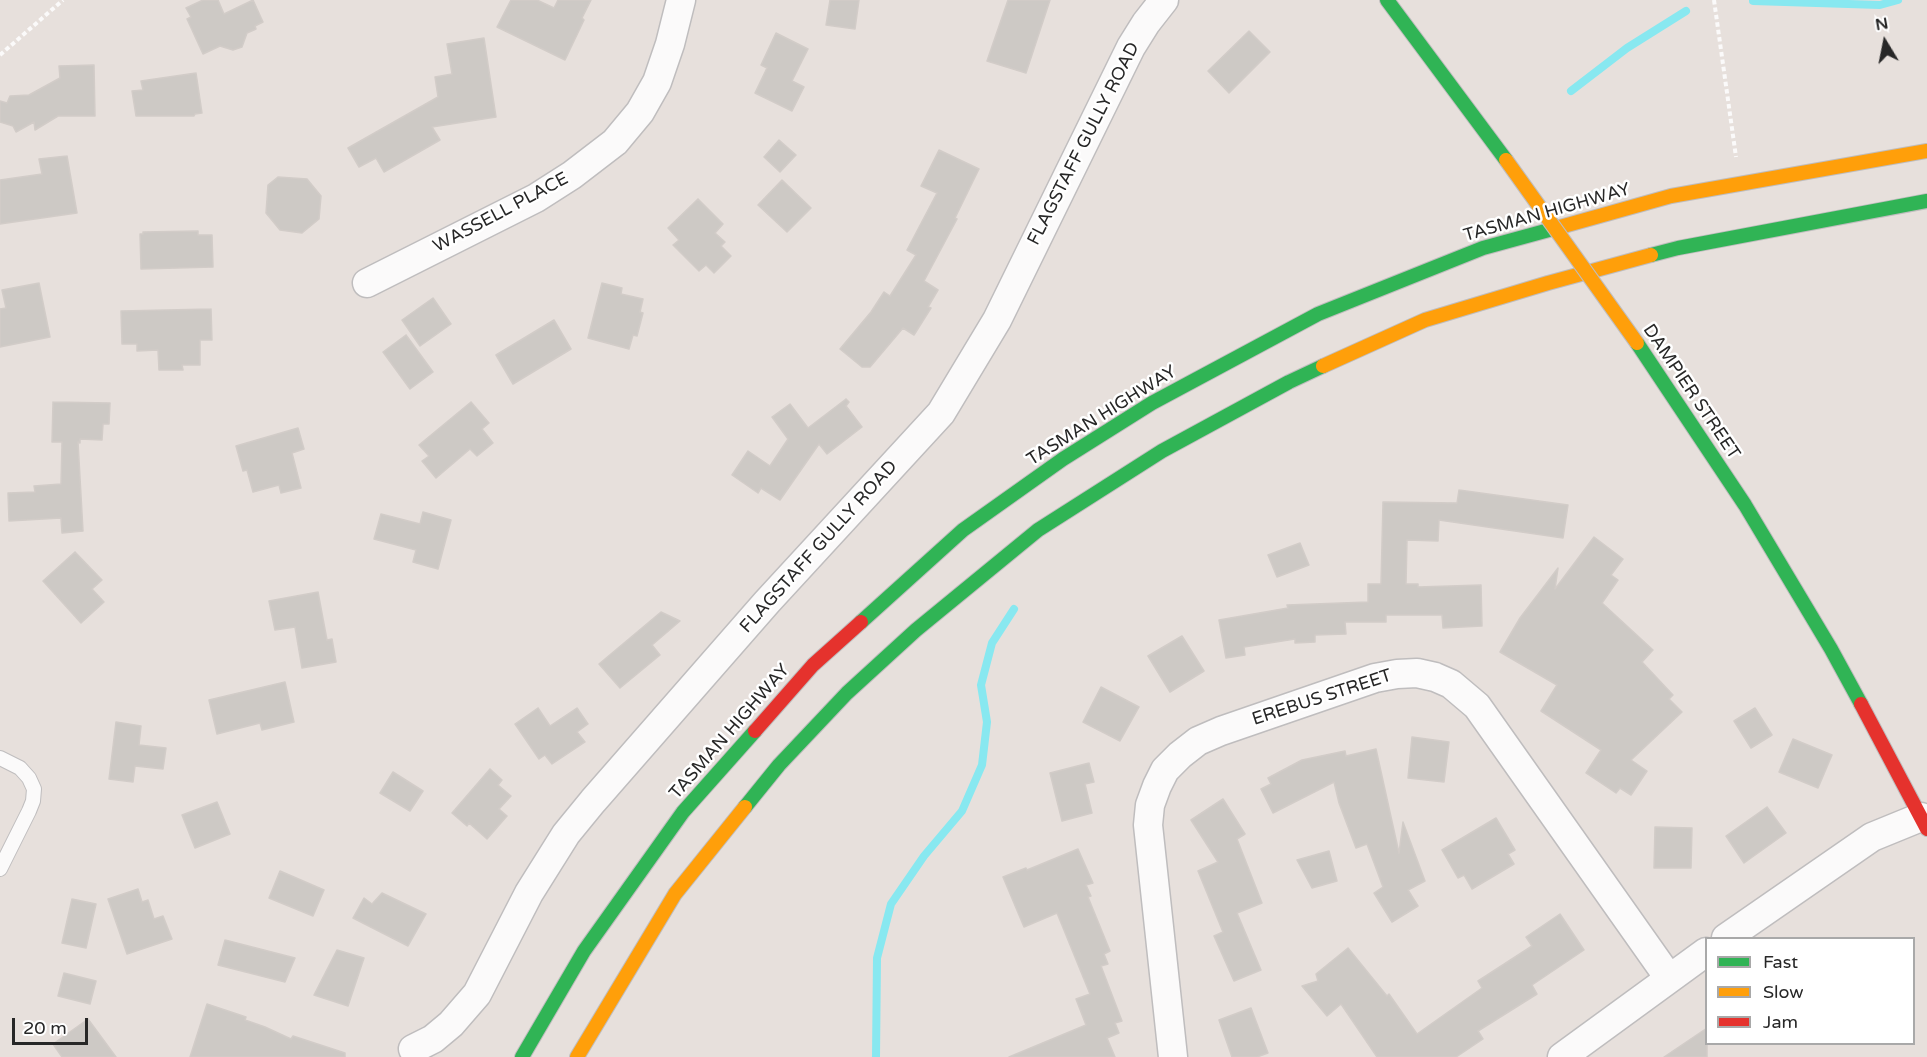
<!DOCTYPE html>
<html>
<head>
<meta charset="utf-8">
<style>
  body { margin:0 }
  #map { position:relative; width:1927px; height:1057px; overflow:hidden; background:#e7e0dc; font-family:"Varela Round",sans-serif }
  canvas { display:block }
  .legend { position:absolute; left:1705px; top:937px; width:210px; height:108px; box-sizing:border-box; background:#fff; border:2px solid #a9a9a9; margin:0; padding:8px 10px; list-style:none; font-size:18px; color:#272727 }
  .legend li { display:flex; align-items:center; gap:12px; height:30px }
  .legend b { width:30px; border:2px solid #a9a9a9 }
  .north { position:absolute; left:1855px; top:12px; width:60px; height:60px; -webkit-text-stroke:4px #fff; paint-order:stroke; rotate:350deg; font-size:16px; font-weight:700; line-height:24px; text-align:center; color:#272727 }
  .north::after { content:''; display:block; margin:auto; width:21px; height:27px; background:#272727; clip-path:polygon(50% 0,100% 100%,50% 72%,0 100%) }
  .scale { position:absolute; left:12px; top:1018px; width:76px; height:27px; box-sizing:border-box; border:3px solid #272727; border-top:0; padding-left:8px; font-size:18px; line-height:21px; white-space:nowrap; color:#272727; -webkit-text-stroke:4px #fff; paint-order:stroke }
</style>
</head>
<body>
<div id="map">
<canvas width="1927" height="1057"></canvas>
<ul class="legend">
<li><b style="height:8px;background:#30b455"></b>Fast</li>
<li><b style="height:8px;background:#ff9f0a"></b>Slow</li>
<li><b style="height:8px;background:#e5322d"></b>Jam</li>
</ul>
<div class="north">N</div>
<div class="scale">20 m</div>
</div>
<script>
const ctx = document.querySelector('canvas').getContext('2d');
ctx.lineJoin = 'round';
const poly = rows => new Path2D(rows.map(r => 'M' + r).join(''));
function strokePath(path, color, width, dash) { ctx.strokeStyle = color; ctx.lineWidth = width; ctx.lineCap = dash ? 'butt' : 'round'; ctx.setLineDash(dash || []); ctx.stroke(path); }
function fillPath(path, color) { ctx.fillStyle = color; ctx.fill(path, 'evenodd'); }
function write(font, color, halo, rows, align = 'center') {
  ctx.font = font + ' "Varela Round",sans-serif'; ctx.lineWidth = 5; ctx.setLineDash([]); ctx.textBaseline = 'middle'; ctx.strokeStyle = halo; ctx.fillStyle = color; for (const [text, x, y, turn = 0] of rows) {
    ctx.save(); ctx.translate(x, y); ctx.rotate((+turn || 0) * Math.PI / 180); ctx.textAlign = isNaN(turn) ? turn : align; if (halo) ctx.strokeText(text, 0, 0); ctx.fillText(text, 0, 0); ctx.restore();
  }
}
strokePath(poly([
  [1753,1,1880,5,1898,0],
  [1571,91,1627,48,1686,11],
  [876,1057,877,958,891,904,924,856,962,811,982,765,987,722,981,685,992,643,1014,609]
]), '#88e8f0', 8);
const building = poly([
  [203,0,218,0,224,14,253,0,263,22,255,26,256,29,247,33,242,47,233,50,220,46,203,54,187,19,191,17,186,8,203,0],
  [511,0,537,0,554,8,558,0,591,0,582,18,584,20,565,60,497,27,511,0],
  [830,0,859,0,855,29,826,25,830,0],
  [1008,0,1050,0,1026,73,987,61,1008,0],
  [1249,31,1270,52,1229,93,1208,71,1249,31],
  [776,33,808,49,792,81,804,87,792,111,755,93,767,68,761,65,776,33],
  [484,38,496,117,432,127,440,140,384,172,376,158,359,167,348,148,438,97,435,77,452,74,447,44,484,38],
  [94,65,95,116,58,116,35,130,34,122,16,132,13,126,0,122,0,101,7,103,10,96,29,95,60,78,59,66,94,65],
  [196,73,202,113,195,114,194,116,136,116,132,91,143,90,141,81,196,73],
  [779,140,796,155,780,172,764,157,779,140],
  [939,150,979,169,955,218,957,219,924,281,938,290,928,307,931,308,914,335,903,328,870,367,862,367,840,349,871,312,884,292,890,296,916,255,907,250,937,193,921,186,939,150],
  [67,156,77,213,0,224,0,180,42,174,39,159,67,156],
  [278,177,307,179,321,196,319,219,302,233,280,230,266,213,268,185,278,177],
  [782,180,811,208,787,232,758,205,782,180],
  [698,199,723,224,715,233,725,242,721,246,731,256,714,273,706,265,699,271,673,245,679,240,668,228,698,199],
  [198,231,198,235,212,235,213,267,141,269,140,234,143,234,143,232,198,231],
  [39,283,50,337,0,347,0,309,6,308,2,290,39,283],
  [602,283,622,288,621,294,643,299,640,312,643,313,637,336,633,335,629,349,588,338,602,283],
  [433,298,451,324,420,346,402,320,433,298],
  [211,309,212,340,200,340,200,365,182,365,183,370,159,370,158,350,137,351,137,344,122,344,121,311,211,309],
  [554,320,571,349,513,384,496,355,554,320],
  [406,335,433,372,410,389,383,352,406,335],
  [846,399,849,402,846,406,862,427,827,454,819,444,780,500,761,488,758,493,732,475,748,451,770,466,788,439,772,417,790,404,808,428,846,399],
  [53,402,110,403,109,424,103,424,102,440,80,439,80,443,78,442,83,531,62,533,61,518,9,521,8,493,35,492,34,486,61,484,62,442,52,442,53,402],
  [471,402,489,423,482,429,493,443,477,456,470,449,436,478,422,461,429,456,419,445,471,402],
  [298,428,304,449,292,453,301,488,281,493,279,485,253,492,247,470,243,471,236,446,298,428],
  [1459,490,1568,505,1563,538,1439,520,1438,541,1407,540,1406,584,1418,584,1418,587,1481,585,1482,626,1443,628,1442,615,1386,615,1386,622,1345,622,1346,634,1315,635,1315,642,1295,643,1295,639,1244,647,1245,655,1226,658,1219,620,1288,608,1287,605,1368,602,1368,584,1381,584,1383,502,1457,503,1459,490],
  [423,512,451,520,438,569,413,562,416,550,374,539,381,514,420,524,423,512],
  [1594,537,1623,559,1611,575,1618,580,1602,603,1653,650,1642,662,1673,695,1669,699,1682,712,1631,760,1647,771,1631,795,1620,788,1616,793,1586,773,1601,750,1541,711,1557,685,1500,652,1520,618,1558,568,1555,589,1594,537],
  [1300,543,1309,565,1277,577,1268,555,1300,543],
  [75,552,102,580,92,589,104,602,81,623,43,581,75,552],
  [318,592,327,640,332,639,336,662,302,668,295,627,275,630,269,601,318,592],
  [661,612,680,621,652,645,660,655,620,688,599,664,661,612],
  [1182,636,1204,671,1170,692,1148,656,1182,636],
  [285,682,294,722,262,730,260,723,217,734,209,700,285,682],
  [1101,687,1139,707,1120,741,1083,722,1101,687],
  [538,708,550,726,577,708,588,724,577,732,585,742,552,764,545,755,539,759,515,724,538,708],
  [1755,708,1772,735,1751,748,1734,721,1755,708],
  [116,722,141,726,139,745,166,748,163,769,135,766,133,782,109,779,116,722],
  [1412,737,1449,742,1444,782,1408,778,1412,737],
  [1793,739,1832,755,1818,788,1779,772,1793,739],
  [1376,749,1399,853,1403,822,1425,881,1408,890,1418,906,1392,922,1374,893,1383,887,1367,844,1356,848,1339,803,1334,782,1273,813,1261,789,1271,784,1268,778,1302,760,1345,751,1346,756,1376,749],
  [1089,763,1094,782,1085,784,1092,813,1062,821,1050,773,1089,763],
  [490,769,502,780,498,785,511,796,499,809,507,816,487,839,469,823,467,826,452,813,490,769],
  [393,772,423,791,410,811,380,793,393,772],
  [1223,799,1245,834,1237,839,1262,903,1237,913,1261,970,1234,981,1214,936,1223,932,1198,871,1218,862,1191,820,1223,799],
  [217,802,230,834,195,848,182,815,217,802],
  [1767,807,1786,833,1744,863,1726,836,1767,807],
  [1496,818,1515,850,1508,854,1514,864,1472,889,1464,875,1458,878,1442,850,1496,818],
  [1655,827,1692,828,1691,868,1654,868,1655,827],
  [1078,849,1093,883,1086,885,1091,896,1088,897,1110,951,1104,954,1108,964,1101,966,1122,1021,1115,1023,1119,1033,1107,1038,1115,1057,1009,1057,1086,1025,1076,999,1090,994,1057,913,1024,927,1003,877,1026,868,1027,870,1078,849],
  [1329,851,1337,881,1312,888,1297,860,1329,851],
  [280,871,324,890,313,916,269,898,280,871],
  [138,889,142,902,148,900,154,919,163,916,172,939,127,954,108,899,138,889],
  [382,893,426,914,408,946,353,918,364,898,372,904,382,893],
  [72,899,96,904,86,948,62,943,72,899],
  [1560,914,1584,950,1532,985,1537,994,1478,1031,1483,1039,1456,1057,1377,1057,1341,1004,1327,1016,1302,986,1318,981,1316,974,1348,948,1387,996,1389,994,1417,1034,1482,988,1478,981,1532,946,1526,937,1560,914],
  [225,940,295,958,285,982,218,965,225,940],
  [337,950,364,958,348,1006,314,995,337,950],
  [64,973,96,981,90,1004,58,996,64,973],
  [207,1004,246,1017,245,1020,265,1027,291,1039,293,1036,345,1053,345,1057,190,1057,207,1004],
  [1251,1008,1268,1053,1257,1057,1232,1057,1219,1020,1251,1008],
  [88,1019,116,1057,62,1057,53,1044,88,1019],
  [1707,1028,1707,1057,1664,1057,1707,1028]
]);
fillPath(building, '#cdc9c5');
strokePath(building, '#d2ccc8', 1.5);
const lane = poly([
  [0,758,20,768,29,778,34,789,33,801,29,811,0,869]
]);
const street = poly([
  [367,283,536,198,572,175,615,142,640,112,657,82,670,44,681,0],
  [1726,938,1872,837,1921,817],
  [413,1049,433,1039,451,1024,477,994,529,893,566,834,593,801,767,602,941,413,997,320,1131,47,1146,23,1164,0],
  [1173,1057,1148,825,1150,805,1157,786,1165,770,1180,755,1198,741,1221,731,1375,678,1397,674,1417,673,1435,677,1451,684,1477,706,1669,978],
  [1562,1057,1706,952]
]);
const fast = poly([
  [1387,0,1506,160],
  [1651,255,1678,248,1927,201],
  [1637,343,1745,505,1831,649,1861,704],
  [861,622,963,530,1063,459,1152,403,1318,314,1483,248,1560,227],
  [745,807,779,765,847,693,916,630,1038,530,1162,451,1289,382,1323,366],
  [522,1057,584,951,683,812,755,731]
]);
const slow = poly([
  [1560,227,1671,196,1927,151],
  [1323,366,1425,320,1548,283,1651,255],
  [577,1057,675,894,745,807]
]);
const jam = poly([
  [1861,704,1927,829],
  [755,731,813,665,861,622]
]);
strokePath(lane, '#bfbdbe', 16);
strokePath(street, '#bfbdbe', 31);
strokePath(fast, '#bfbdbe', 16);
strokePath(slow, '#bfbdbe', 16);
strokePath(jam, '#bfbdbe', 16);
strokePath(poly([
  [1714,0,1736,157],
  [0,55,63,0]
]), '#fbfafa', 4, [4.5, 3]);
strokePath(lane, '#fbfafa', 14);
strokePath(street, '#fbfafa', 28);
strokePath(fast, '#30b455', 14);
strokePath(slow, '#ff9f0a', 14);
strokePath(jam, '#e5322d', 14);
const slowBridge = poly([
  [1506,160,1637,343]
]);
strokePath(slowBridge, '#bfbdbe', 16, []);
strokePath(slowBridge, '#ff9f0a', 14);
write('18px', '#272727', '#fff', [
  ["FLAGSTAFF GULLY ROAD",1084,144,-63],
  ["WASSELL PLACE",501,213,-28],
  ["TASMAN HIGHWAY",1547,213,-16],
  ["DAMPIER STREET",1691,392,56],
  ["TASMAN HIGHWAY",1102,416,-32],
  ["FLAGSTAFF GULLY ROAD",819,547,-48],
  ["EREBUS STREET",1322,698,-18],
  ["TASMAN HIGHWAY",730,732,-49]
]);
</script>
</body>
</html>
